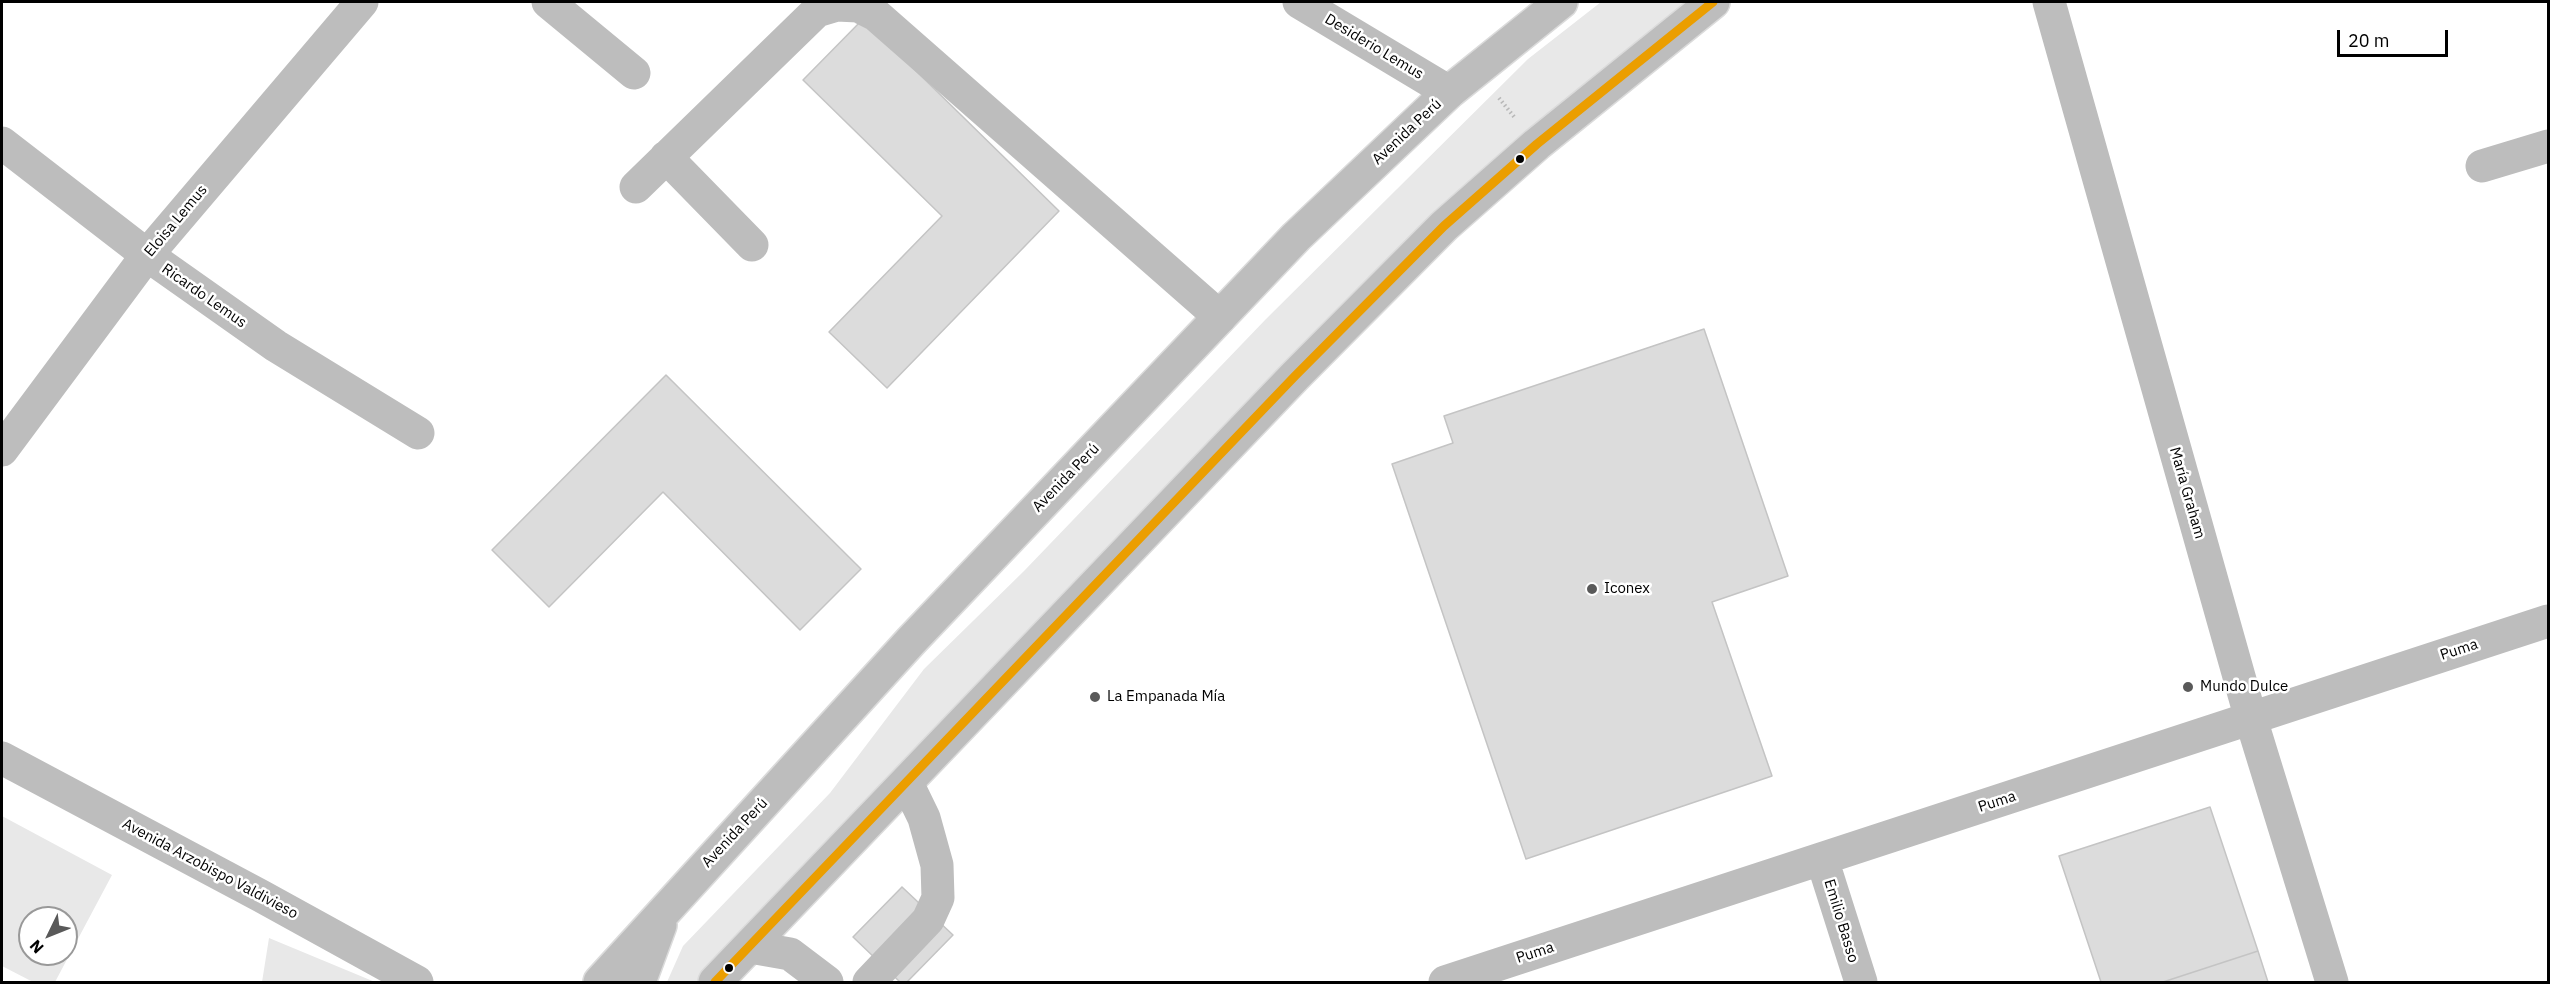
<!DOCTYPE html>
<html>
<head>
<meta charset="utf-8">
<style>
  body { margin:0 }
  #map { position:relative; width:2550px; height:984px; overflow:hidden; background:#fff; font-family:"IBM Plex Sans",sans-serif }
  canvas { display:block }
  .frame { position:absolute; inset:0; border:3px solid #000; pointer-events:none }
  .north { position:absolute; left:18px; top:906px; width:60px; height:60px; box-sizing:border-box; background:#fff; border:2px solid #999; border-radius:50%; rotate:227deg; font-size:16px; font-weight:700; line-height:24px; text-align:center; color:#000 }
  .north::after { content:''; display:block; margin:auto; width:21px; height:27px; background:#595959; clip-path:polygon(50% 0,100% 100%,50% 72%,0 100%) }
  .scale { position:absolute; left:2337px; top:30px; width:111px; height:27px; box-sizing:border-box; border:3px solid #000; border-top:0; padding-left:8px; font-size:18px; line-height:21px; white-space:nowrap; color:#000; -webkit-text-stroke:4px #fff; paint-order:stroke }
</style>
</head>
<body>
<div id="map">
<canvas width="2550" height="984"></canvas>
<div class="frame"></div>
<div class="north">N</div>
<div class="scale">20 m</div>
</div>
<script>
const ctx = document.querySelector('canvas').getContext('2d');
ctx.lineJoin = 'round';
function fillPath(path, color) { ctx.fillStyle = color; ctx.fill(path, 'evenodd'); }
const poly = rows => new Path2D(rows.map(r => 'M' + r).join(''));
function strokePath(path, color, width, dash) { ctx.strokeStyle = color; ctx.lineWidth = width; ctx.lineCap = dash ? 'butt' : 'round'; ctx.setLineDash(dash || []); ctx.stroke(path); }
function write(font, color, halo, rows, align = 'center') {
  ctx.font = font + ' "IBM Plex Sans",sans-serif'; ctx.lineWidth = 5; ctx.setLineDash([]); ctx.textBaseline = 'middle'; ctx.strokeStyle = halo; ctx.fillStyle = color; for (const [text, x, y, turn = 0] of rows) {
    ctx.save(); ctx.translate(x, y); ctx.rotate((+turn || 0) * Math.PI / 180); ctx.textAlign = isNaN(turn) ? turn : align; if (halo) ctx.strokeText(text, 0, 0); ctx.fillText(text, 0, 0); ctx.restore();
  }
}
fillPath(poly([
  [1601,2,1696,2,1570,105,703,982,667,982,683,946,830,793,924,669,1024,571,1266,319,1528,59],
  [2,816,112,875,55,982,33,982,2,966],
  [30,918,66,918,66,954,30,954],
  [269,938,375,982,262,982]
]), '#e8e8e8');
const building = poly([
  [863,19,1059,211,887,388,829,332,942,216,803,80,863,19],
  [1704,329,1788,576,1712,602,1772,776,1526,859,1392,464,1453,443,1444,416,1704,329],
  [666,375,861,569,800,630,663,492,549,607,492,550,666,375],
  [2210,807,2258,951,2163,982,2101,982,2059,856,2210,807],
  [902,887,953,935,907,982,900,982,853,937,902,887],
  [2258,951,2268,982,2163,982,2258,951]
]);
fillPath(building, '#dcdcdc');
strokePath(building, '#c4c4c4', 1.5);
const major = poly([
  [600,982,911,641,1296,237,1449,92,1561,2],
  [639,982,660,925],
  [715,982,1295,376,1444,226,1537,144,1713,2]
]);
strokePath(major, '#dbdbdb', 36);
strokePath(poly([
  [1499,98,1515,118]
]), '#b8b8b8', 4, [1.5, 3]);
strokePath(poly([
  [548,2,634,73],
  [1299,2,1449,92],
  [2049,2,2251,719,2332,982],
  [2,143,147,255,276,346,418,433],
  [666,157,752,245],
  [2482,166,2548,146],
  [636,187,817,11,837,5,858,6,876,15,1220,317],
  [2,450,147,255,362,2],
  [2,758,261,896,417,982],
  [1822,859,1861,982],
  [750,947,790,954,827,982],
  [869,982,928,920,938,898,937,865,924,818,907,783],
  [1445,982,2548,621]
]), '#bdbdbd', 33);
strokePath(major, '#bdbdbd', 33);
strokePath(poly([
  [715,982,1295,376,1444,226,1537,144,1713,2]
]), '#eb9e00', 9);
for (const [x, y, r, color] of [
  [1520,159,5,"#000"],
  [1592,589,6,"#595959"],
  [2188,687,6,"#595959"],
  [1095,697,6,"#595959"],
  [729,968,5,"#000"]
]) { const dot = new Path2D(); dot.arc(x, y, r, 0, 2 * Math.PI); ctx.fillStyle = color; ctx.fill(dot); strokePath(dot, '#fff', 2); }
write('15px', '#000', '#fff', [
  ["Desiderio Lemus",1374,47,31],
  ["Avenida Perú",1407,132,-43],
  ["Eloisa Lemus",176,221,-50],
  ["Ricardo Lemus",204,296,35],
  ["Avenida Perú",1066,478,-46],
  ["María Graham",2187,493,74],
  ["Puma",2459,650,-18],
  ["Puma",1997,802,-18],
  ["Avenida Perú",735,833,-47],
  ["Avenida Arzobispo Valdivieso",210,869,28],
  ["Emilio Basso",1841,921,73],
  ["Puma",1535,953,-18]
]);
write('15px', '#000', '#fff', [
  ["Iconex",1604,589],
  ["Mundo Dulce",2200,687],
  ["La Empanada Mía",1107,697]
], 'left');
</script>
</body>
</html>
